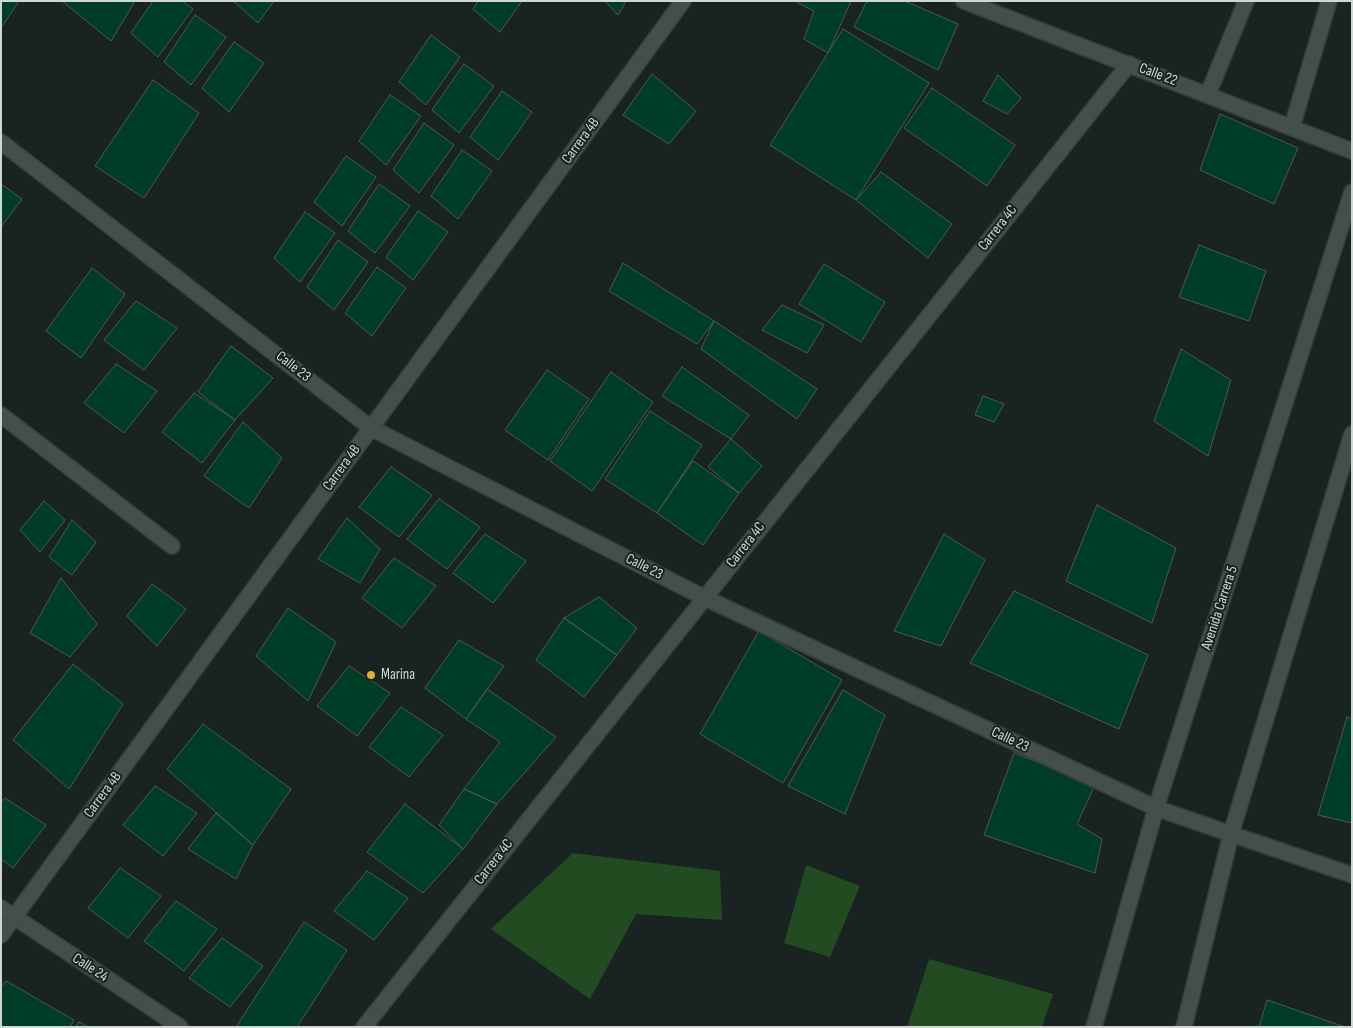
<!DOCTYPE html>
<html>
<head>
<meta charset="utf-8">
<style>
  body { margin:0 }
  #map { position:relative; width:1353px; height:1028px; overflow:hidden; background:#192321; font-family:"Sofia Sans Condensed",sans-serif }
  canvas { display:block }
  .frame { position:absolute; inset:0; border:2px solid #cfd6d4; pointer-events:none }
</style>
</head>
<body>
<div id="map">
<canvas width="1353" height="1028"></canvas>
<div class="frame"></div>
</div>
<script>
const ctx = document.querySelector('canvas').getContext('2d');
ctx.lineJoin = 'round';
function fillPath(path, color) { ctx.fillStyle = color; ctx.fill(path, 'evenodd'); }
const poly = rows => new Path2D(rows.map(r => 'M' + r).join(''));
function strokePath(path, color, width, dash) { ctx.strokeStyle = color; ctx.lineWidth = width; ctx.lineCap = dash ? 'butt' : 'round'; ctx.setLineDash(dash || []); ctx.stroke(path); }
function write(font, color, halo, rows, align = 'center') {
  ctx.font = font + ' "Sofia Sans Condensed",sans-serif'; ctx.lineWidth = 4; ctx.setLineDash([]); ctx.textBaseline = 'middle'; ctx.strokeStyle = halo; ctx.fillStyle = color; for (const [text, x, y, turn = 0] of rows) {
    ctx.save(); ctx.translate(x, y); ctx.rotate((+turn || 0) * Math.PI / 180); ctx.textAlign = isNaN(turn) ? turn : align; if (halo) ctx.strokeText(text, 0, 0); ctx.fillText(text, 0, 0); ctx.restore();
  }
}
fillPath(poly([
  [573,853,720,871,722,920,636,914,590,999,491,929],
  [806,865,860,886,830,957,784,943],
  [929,959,1053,994,1042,1027,907,1027]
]), '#234b21');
const building = poly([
  [1,1,19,1,1,28,1,1],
  [62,1,135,1,111,41,62,1],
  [153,1,182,1,193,9,158,57,131,33,153,1],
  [233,1,274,1,258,23,233,1],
  [478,1,522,1,500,32,473,9,478,1],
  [605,1,626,1,618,15,605,1],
  [799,1,851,1,828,53,804,39,814,11,798,3,799,1],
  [867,1,905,1,958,24,938,70,854,27,867,1],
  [195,15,226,37,191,85,164,62,195,15],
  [843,29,929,83,856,200,770,145,843,29],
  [431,35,460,57,426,105,399,82,431,35],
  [234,42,264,63,229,112,202,88,234,42],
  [464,64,494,86,459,133,432,110,464,64],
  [652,74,696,111,669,144,623,115,652,74],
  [998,75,1021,98,1007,114,983,101,998,75],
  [153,80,199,113,144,198,95,166,153,80],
  [932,88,1015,145,987,186,904,128,932,88],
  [502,91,532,112,498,160,470,137,502,91],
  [390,95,421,116,386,165,359,141,390,95],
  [1220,114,1298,148,1274,204,1200,170,1220,114],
  [424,123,454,145,419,193,393,170,424,123],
  [462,150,492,171,458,219,431,196,462,150],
  [346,156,376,177,342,226,314,202,346,156],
  [881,172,952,224,928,258,856,200,881,172],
  [1,184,22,199,1,227,1,184],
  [379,184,410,206,375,253,348,231,379,184],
  [418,211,448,232,413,280,386,257,418,211],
  [305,212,335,233,300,282,274,258,305,212],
  [338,240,368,262,334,310,307,287,338,240],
  [1199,245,1266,271,1249,321,1179,297,1199,245],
  [623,263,714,321,697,344,609,291,623,263],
  [824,264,885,302,861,342,799,304,824,264],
  [377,267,406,288,372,336,345,313,377,267],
  [92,268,125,294,81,358,46,331,92,268],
  [136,301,177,328,144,370,104,340,136,301],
  [782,305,824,325,807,353,762,330,782,305],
  [714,321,817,389,797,419,701,349,714,321],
  [231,346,273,378,235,420,198,392,231,346],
  [1181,349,1231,380,1208,456,1154,421,1181,349],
  [116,364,157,391,124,433,84,403,116,364],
  [682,367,749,415,731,439,662,396,682,367],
  [547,370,589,399,548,460,505,430,547,370],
  [611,372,653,402,592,491,550,461,611,372],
  [194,393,235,420,202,463,162,432,194,393],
  [983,396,1004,404,994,422,975,415,983,396],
  [650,411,702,445,657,513,605,479,650,411],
  [243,422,282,458,249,508,204,476,243,422],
  [731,439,762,466,739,493,708,467,731,439],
  [693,461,739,493,703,545,657,513,693,461],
  [391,467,432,495,399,537,359,507,391,467],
  [439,499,480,527,447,569,407,539,439,499],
  [44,501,65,520,40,552,20,530,44,501],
  [1097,505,1176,548,1152,623,1066,581,1097,505],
  [347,518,380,549,360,583,318,559,347,518],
  [72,520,96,542,72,575,49,557,72,520],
  [485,534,526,561,493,603,453,573,485,534],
  [944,534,985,560,941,646,894,631,944,534],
  [394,558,436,586,402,628,362,598,394,558],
  [61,578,97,624,70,657,30,633,61,578],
  [152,584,186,609,157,646,127,616,152,584],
  [1014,591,1148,655,1119,729,970,663,1014,591],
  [599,597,637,628,617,655,564,618,599,597],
  [288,608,336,642,308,701,256,656,288,608],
  [564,618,617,655,584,697,536,660,564,618],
  [759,631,842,680,783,783,700,734,759,631],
  [459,640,504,666,466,719,425,688,459,640],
  [73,664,123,704,69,789,13,740,73,664],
  [349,666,390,693,357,736,317,706,349,666],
  [487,689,556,737,497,804,464,789,500,742,466,719,487,689],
  [843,690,885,715,845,814,788,786,843,690],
  [401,707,443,735,409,777,369,747,401,707],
  [1347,717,1352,719,1352,823,1318,815,1347,717],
  [203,724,291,789,253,845,167,769,203,724],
  [1014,753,1095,785,1077,824,1102,839,1095,873,984,835,1014,753],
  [155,786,197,813,163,856,123,825,155,786],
  [464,789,497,804,463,849,439,825,464,789],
  [5,798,46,825,13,868,1,859,1,803,5,798],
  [405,804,463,849,423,893,367,852,405,804],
  [216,813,253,845,236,879,188,849,216,813],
  [120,868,161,896,128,938,88,908,120,868],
  [367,871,408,898,374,940,334,911,367,871],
  [176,901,217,929,184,971,144,941,176,901],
  [304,922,347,950,297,1027,236,1027,304,922],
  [222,938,263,966,230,1007,189,978,222,938],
  [6,981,74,1020,70,1027,1,1027,1,987,6,981],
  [1267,1000,1345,1027,1259,1027,1267,1000],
  [79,1022,89,1027,75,1027,79,1022]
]);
fillPath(building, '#003d26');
strokePath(building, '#4e5953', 1);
const service = poly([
  [1208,94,1246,1],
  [1292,127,1329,1],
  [1,415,172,546]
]);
const minor = poly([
  [964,1,1352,151],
  [371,428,683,1],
  [1231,834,1352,875],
  [1,908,180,1027],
  [364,1027,1129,64]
]);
const tertiary = poly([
  [1,142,371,428,705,598,1156,808,1231,834],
  [1,935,371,428]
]);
const secondary = poly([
  [1094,1027,1156,808,1352,192],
  [1184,1027,1231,834,1352,434]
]);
strokePath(service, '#353d3b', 18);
strokePath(minor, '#353d3b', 18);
strokePath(tertiary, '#353d3b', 18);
strokePath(secondary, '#353d3b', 18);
strokePath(service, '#434f4d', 15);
strokePath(minor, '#434f4d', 15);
strokePath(tertiary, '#434f4d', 15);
strokePath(secondary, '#434f4d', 15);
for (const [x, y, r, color] of [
  [371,675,5,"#e0b034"]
]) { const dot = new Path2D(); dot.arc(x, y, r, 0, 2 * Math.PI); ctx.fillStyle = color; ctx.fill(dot); strokePath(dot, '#192321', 2); }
write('15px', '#cfd6d4', '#192321', [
  ["Calle 22",1158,75,21],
  ["Carrera 4B",581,141,-54],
  ["Carrera 4C",998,228,-52],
  ["Calle 23",293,367,38],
  ["Carrera 4B",342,468,-54],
  ["Carrera 4C",746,545,-52],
  ["Calle 23",644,567,27],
  ["Avenida Carrera 5",1220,608,-72],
  ["Calle 23",1010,740,25],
  ["Carrera 4B",103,795,-54],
  ["Carrera 4C",494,862,-52],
  ["Calle 24",90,968,33]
]);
write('15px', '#cfd6d4', '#192321', [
  ["Marina",381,675]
], 'left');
</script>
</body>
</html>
